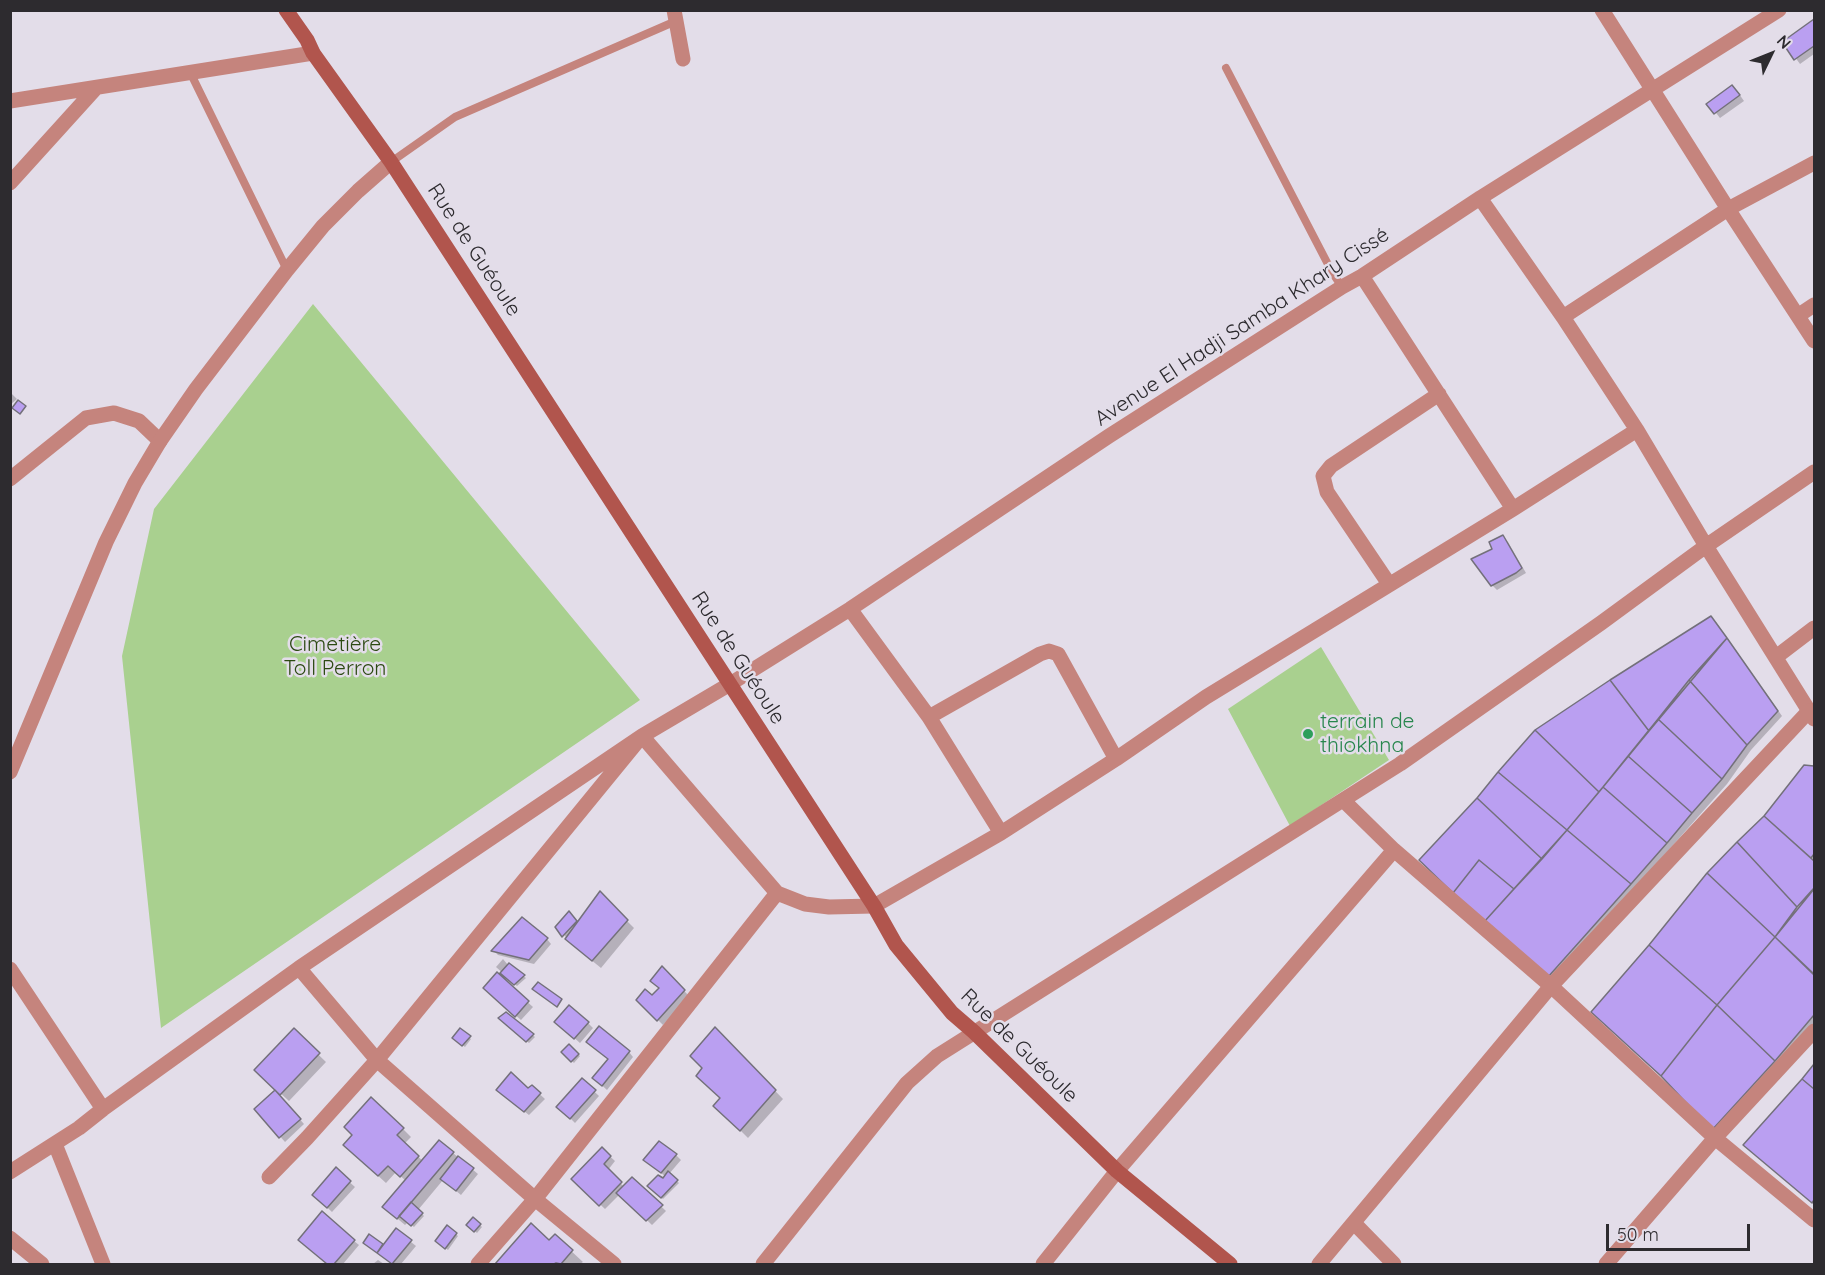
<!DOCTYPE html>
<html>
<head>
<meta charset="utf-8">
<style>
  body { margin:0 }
  #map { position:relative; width:1825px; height:1275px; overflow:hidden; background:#e3dde9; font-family:Quicksand,sans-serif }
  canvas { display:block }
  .frame { position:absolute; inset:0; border:12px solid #2d2b2f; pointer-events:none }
  .north { position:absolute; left:1741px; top:24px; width:60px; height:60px; -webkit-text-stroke:4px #e3dde9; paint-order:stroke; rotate:47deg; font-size:16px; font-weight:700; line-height:24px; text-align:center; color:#2d2b2f }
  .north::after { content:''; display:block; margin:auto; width:21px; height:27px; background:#2d2b2f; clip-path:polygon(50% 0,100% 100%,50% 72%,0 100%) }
  .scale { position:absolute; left:1606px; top:1224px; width:144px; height:27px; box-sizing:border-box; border:3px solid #2d2b2f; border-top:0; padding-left:8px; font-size:18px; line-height:21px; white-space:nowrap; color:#2d2b2f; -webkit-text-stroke:4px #e3dde9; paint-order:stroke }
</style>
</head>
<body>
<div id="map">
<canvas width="1825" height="1275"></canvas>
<div class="frame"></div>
<div class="north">N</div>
<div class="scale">50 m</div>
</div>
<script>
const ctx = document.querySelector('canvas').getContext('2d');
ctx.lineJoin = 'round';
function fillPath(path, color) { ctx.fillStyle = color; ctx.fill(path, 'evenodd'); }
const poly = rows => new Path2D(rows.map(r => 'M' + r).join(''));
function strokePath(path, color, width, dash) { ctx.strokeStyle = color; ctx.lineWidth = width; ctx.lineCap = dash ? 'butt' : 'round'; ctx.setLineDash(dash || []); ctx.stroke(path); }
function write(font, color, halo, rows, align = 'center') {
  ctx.font = font + ' Quicksand,sans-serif'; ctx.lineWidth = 5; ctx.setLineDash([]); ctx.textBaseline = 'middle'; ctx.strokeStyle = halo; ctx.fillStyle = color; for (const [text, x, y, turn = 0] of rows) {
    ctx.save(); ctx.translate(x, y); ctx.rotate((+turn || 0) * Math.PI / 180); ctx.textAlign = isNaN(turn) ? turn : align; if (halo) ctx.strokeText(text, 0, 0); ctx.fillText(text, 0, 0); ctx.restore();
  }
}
fillPath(poly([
  [313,304,640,700,161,1028,122,656,154,509],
  [1321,647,1389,760,1290,826,1228,709]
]), '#a9d08f');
fillPath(poly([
  [1814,21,1814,54,1800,64,1784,42],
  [1737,91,1744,101,1720,118,1709,104],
  [10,392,17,399,10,405],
  [1503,537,1508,542,1526,573,1497,590,1492,585,1494,549],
  [1716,622,1782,716,1751,750,1727,784,1554,980,1421,860],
  [1805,766,1814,767,1814,972,1813,974,1814,976,1814,1025,1718,1133,1666,1079,1651,946,1709,874,1765,817],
  [1811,890,1814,892,1783,928,1781,926],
  [600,894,634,928,601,968,574,946,557,927,569,913,578,923],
  [547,939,551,944,534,964,498,955,493,950],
  [503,959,508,965,526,978,517,986,496,967],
  [662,968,689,996,663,1025,638,1000,652,998,661,988],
  [497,975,533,1007,521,1020,490,993],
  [506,1013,535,1037,529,1043,500,1018],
  [588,1023,593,1028,580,1043,561,1026],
  [715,1029,783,1099,748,1138,715,1105,721,1098,704,1068],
  [461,1030,471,1039,465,1047,454,1038],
  [294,1031,326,1062,289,1101,278,1091,276,1092,304,1124,285,1142,256,1109,277,1090],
  [569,1046,580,1056,574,1063,563,1052],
  [629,1052,633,1057,607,1090,594,1078],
  [1814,1067,1814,1204,1750,1150],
  [582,1080,599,1096,575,1123,559,1107],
  [532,1087,545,1099,529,1115,503,1095,528,1090],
  [403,1129,411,1137,404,1144,423,1161,453,1153,478,1174,461,1195,443,1180,418,1210,424,1216,414,1227,408,1222,405,1225,392,1214,406,1181,396,1172,386,1183,352,1152],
  [602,1149,615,1161,608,1170,624,1187,632,1179,666,1211,652,1225,620,1194,605,1209,573,1179],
  [676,1155,681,1160,669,1174,679,1183,663,1199,649,1186,666,1177,650,1164],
  [336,1170,355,1187,332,1212,314,1195],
  [473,1219,482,1227,477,1233,468,1225],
  [531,1225,549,1243,555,1236,583,1262,580,1264,497,1264],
  [447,1227,458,1236,448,1250,437,1241],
  [396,1230,416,1246,401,1264,393,1264,367,1245,370,1236,384,1246],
  [354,1241,359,1245,343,1264,328,1264,304,1244],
  [378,1260,384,1264,373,1264]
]), '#0003');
const building = poly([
  [1814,19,1814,46,1794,60,1782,42,1814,19],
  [1732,85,1740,95,1714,114,1706,104,1732,85],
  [18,400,26,406,20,414,12,408,18,400],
  [1503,535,1522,568,1516,573,1491,586,1471,559,1492,549,1489,542,1503,535],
  [1711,616,1727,638,1649,731,1610,680,1711,616],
  [1727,638,1778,711,1747,745,1689,680,1727,638],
  [1610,680,1649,731,1599,792,1535,730,1610,680],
  [1689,680,1747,745,1722,779,1658,719,1689,680],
  [1658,719,1722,779,1692,813,1628,756,1658,719],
  [1535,730,1599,792,1567,830,1498,772,1535,730],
  [1628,756,1692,813,1667,843,1603,787,1628,756],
  [1804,765,1814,766,1814,854,1811,858,1764,816,1804,765],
  [1498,772,1567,830,1542,859,1477,798,1498,772],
  [1603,787,1667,843,1631,884,1567,830,1603,787],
  [1477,798,1542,859,1514,889,1479,860,1453,893,1419,860,1477,798],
  [1764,816,1814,861,1814,888,1797,907,1737,842,1764,816],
  [1567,830,1631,884,1548,977,1484,922,1567,830],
  [1737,842,1797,907,1775,937,1707,873,1737,842],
  [1479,860,1514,889,1484,922,1453,893,1479,860],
  [1707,873,1775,937,1717,1005,1649,945,1707,873],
  [1814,889,1814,974,1775,937,1814,889],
  [600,891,628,920,592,961,565,939,600,891],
  [569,911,577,921,562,937,555,927,569,911],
  [522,917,548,938,529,960,491,951,522,917],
  [1775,937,1814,975,1814,1015,1775,1061,1717,1005,1775,937],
  [1649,945,1717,1005,1661,1076,1591,1012,1649,945],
  [509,963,525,975,514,985,500,973,509,963],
  [662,966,685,990,657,1021,636,1000,645,989,652,995,659,988,650,981,662,966],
  [497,972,529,1001,515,1017,483,988,497,972],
  [538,982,562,999,557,1007,532,989,538,982],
  [569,1005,589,1022,574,1039,554,1022,569,1005],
  [1717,1005,1775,1061,1712,1130,1661,1076,1717,1005],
  [506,1012,534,1034,526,1042,498,1018,506,1012],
  [599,1026,630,1051,602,1086,592,1078,608,1059,586,1042,599,1026],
  [715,1027,776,1090,740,1131,713,1106,720,1098,696,1076,702,1068,690,1056,715,1027],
  [294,1028,320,1053,280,1095,254,1070,294,1028],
  [460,1028,471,1036,462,1046,452,1038,460,1028],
  [569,1044,579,1054,571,1062,561,1052,569,1044],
  [1814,1064,1814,1089,1802,1079,1814,1064],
  [511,1072,528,1088,532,1085,541,1093,524,1112,496,1090,511,1072],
  [582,1078,596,1090,570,1119,556,1107,582,1078],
  [1802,1079,1814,1089,1814,1200,1812,1203,1743,1145,1802,1079],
  [275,1090,301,1119,279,1138,254,1109,275,1090],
  [371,1097,404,1128,397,1135,419,1156,400,1177,388,1166,378,1176,343,1145,352,1135,344,1127,371,1097],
  [439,1140,454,1152,397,1219,382,1207,439,1140],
  [659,1141,677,1154,661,1173,643,1160,659,1141],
  [602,1147,611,1156,604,1164,622,1182,599,1206,571,1179,602,1147],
  [458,1156,474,1168,456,1191,440,1179,458,1156],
  [336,1167,351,1181,327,1208,312,1195,336,1167],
  [668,1171,678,1180,661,1198,647,1186,658,1175,663,1178,668,1171],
  [632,1177,663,1205,646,1221,616,1193,632,1177],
  [411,1202,423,1213,411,1226,399,1216,411,1202],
  [322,1211,355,1240,334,1264,327,1264,298,1240,322,1211],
  [473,1217,481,1224,474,1232,466,1225,473,1217],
  [531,1223,549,1240,555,1234,573,1250,561,1264,556,1263,554,1264,495,1264,531,1223],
  [447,1225,457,1233,445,1249,435,1241,447,1225],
  [396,1228,412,1240,392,1264,377,1253,396,1228],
  [369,1234,383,1244,377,1253,363,1243,369,1234]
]);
fillPath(building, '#ba9ff1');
strokePath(building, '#73707a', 1.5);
strokePath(poly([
  [1226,68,1332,272,1342,287],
  [190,72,287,270],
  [391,162,455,117,676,21]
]), '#c5847d', 8);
strokePath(poly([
  [674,10,683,59],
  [1602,10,1728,209,1814,341],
  [10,101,313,53],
  [10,183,96,88],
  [1480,198,1563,317,1637,430,1706,546,1814,719],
  [1362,276,1513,509],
  [1799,315,1814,305],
  [1563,317,1728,209,1814,163],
  [10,479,86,418,114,413,139,421,160,441],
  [1389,584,1327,492,1323,476,1331,466,1439,394],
  [850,609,929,717,1001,833],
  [1776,657,1814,628],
  [929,717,1040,654,1049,651,1058,654,1116,759],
  [1344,801,1394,850,1551,986,1715,1138,1814,1220],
  [299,968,377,1060,535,1199,614,1264],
  [10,969,103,1109],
  [55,1144,103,1264],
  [10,1172,79,1128,103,1109,299,968,642,736,730,684,850,609,1109,436,1342,287,1362,276,1480,198,1779,10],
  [269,1177,307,1138,377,1060,642,736,777,893,805,904,829,907,874,906,1001,833,1116,759,1206,697,1513,509,1637,430],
  [1354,1223,1394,1264],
  [10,1238,42,1264],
  [478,1264,535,1199,777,893],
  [763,1264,907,1083,937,1056,1400,764,1601,623,1706,546,1814,472],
  [1043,1264,1117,1171,1394,850],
  [1606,1264,1715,1138,1814,1031]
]), '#c5847d', 15);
strokePath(poly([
  [10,772,106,542,135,483,160,441,196,389,287,270,323,226,358,191,391,162],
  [1319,1264,1551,986,1809,711]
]), '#c5847d', 15);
strokePath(poly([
  [286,10,307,40,313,53,391,162,874,906,896,945,952,1013,974,1032,1117,1171,1230,1264]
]), '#b1554d', 15);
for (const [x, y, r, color] of [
  [1308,734,6,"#2e9e5b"]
]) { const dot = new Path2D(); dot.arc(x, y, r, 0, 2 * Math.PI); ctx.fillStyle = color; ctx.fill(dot); strokePath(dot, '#e3dde9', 2); }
write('21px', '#2d2b2f', '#e3dde9', [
  ["Rue de Guéoule",474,250,57],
  ["Avenue El Hadji Samba Khary Cissé",1242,327,-33],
  ["Rue de Guéoule",738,658,57],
  ["Rue de Guéoule",1019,1046,44]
]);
write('21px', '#2c4a12', '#e3dde9', [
  ["Cimetière",335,645],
  ["Toll Perron",335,669]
]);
write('21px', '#27864d', '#e3dde9', [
  ["terrain de",1320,722],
  ["thiokhna",1320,746]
], 'left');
</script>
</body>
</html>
